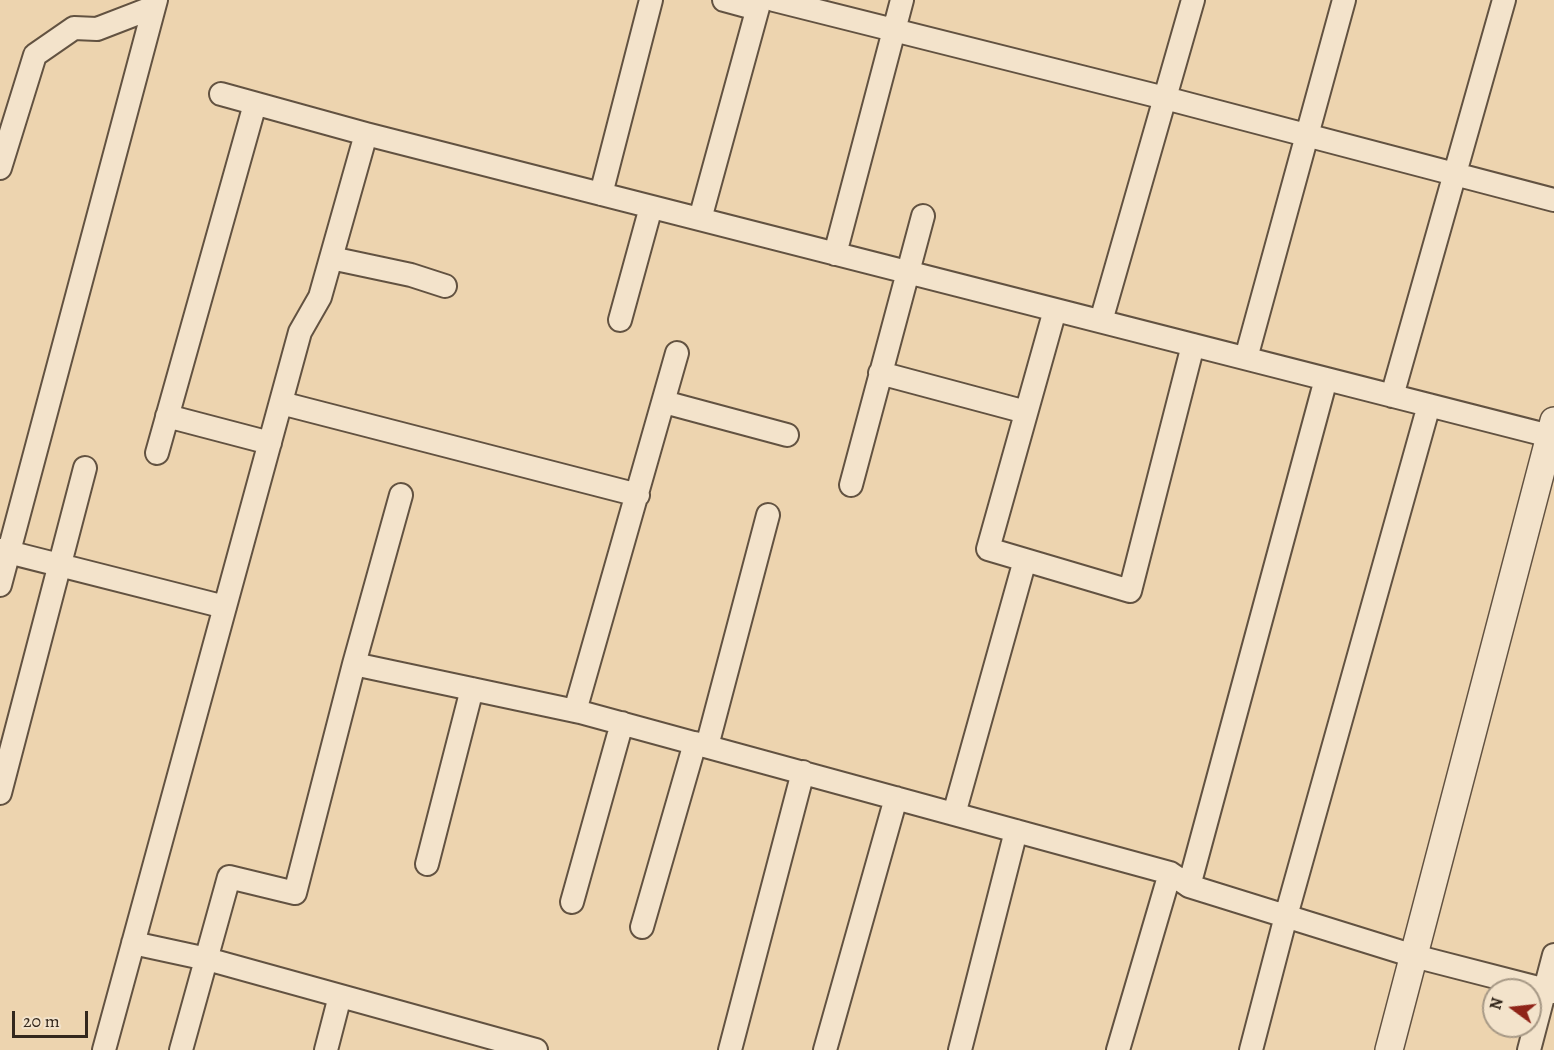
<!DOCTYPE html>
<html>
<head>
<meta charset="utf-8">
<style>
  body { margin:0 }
  #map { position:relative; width:1554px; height:1050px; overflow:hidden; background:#edd4af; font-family:Alegreya,serif }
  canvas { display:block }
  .north { position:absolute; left:1482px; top:978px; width:60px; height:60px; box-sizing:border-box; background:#f3e3cb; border:2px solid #a69885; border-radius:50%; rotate:285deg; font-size:16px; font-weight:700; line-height:24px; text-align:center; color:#33271c }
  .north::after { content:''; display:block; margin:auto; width:21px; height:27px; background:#8f2418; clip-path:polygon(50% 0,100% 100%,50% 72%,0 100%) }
  .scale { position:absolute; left:12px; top:1011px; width:76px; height:27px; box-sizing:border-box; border:3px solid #33271c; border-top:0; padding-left:8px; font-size:18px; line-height:21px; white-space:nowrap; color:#33271c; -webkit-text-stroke:4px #f3e3cb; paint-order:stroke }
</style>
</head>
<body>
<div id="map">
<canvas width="1554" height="1050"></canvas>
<div class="north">N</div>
<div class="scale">20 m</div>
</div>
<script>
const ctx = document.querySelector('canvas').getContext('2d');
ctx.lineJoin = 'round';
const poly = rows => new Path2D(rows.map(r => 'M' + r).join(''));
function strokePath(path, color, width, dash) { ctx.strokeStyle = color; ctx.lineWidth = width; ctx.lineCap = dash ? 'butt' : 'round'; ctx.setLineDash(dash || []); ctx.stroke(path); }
const minor = poly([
  [724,0,757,9],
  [774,0,1165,98,1554,200],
  [221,94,366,134,1554,437],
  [0,168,35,55,74,28,97,29,154,7],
  [601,194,651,0],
  [700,219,760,0],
  [835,254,902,0],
  [331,258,411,275,445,286],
  [1055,310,988,549,1130,591,1193,345],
  [620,320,651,207],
  [1101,321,1193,0],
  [1246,358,1344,0],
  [880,373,1026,412],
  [1392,396,1504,0],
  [664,402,787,435],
  [281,403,638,495],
  [167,416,270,443],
  [157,453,255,104],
  [851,485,923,216],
  [0,550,225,607],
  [0,585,156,0],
  [354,664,580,712,1170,873,1189,886,1414,956,1554,992],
  [575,711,677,353],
  [707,746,768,515],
  [0,793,85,468],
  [954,814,1025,560],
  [427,864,472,689],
  [1189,886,1326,379],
  [572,902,622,723],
  [642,927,695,743],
  [133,943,207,959,536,1050],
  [104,1050,300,332,320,297,366,134],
  [181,1050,229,877,295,893,354,664,401,495],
  [326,1050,340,996],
  [730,1050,803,772],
  [825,1050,896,798],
  [960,1050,1016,831],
  [1118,1050,1170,873],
  [1251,1050,1286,916,1429,405],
  [1529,1050,1554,955]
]);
const tertiary = poly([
  [1389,1050,1554,421]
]);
strokePath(minor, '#625241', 26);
strokePath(tertiary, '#625241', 30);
strokePath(minor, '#f3e3cb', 22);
strokePath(tertiary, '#f3e3cb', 27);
</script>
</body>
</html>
